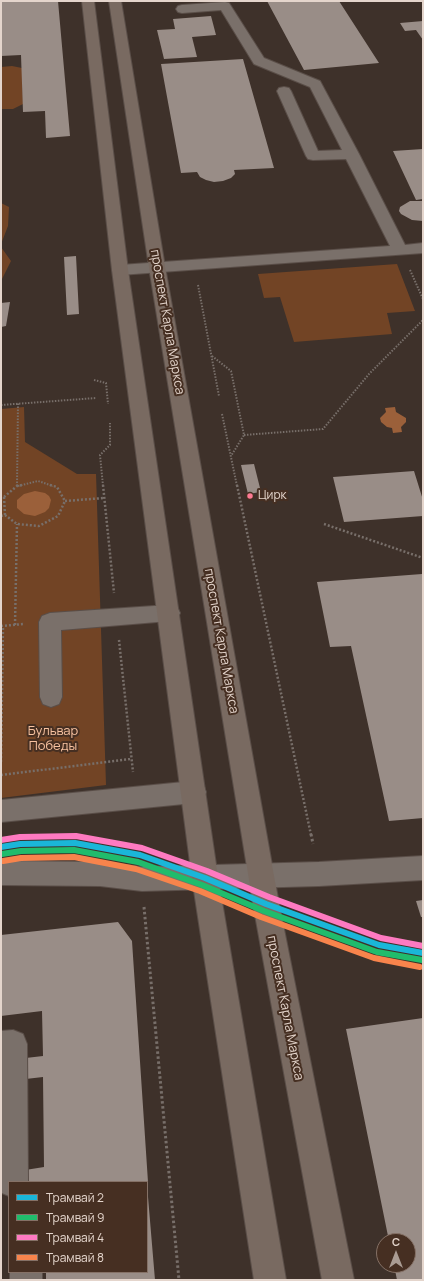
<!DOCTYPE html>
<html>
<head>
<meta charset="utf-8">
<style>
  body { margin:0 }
  #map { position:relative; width:424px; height:1281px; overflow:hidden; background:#3e312a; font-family:Manrope,sans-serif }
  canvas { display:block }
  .frame { position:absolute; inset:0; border:2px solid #e4d5cc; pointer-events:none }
  .legend { position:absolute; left:8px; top:1181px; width:140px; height:92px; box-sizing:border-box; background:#462f22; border:1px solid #857166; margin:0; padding:5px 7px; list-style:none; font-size:12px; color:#e4d5cc }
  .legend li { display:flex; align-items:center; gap:8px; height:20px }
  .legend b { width:20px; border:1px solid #857166 }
  .north { position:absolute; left:376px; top:1233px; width:40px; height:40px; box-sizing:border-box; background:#462f22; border:1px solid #857166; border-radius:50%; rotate:0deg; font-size:11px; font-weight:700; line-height:16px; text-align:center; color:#e4d5cc }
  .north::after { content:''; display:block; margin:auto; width:14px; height:18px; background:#aa9c93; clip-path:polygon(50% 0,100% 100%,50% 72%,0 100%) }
</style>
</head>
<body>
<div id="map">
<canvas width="424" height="1281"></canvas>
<div class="frame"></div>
<ul class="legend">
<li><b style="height:5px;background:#1ab6d8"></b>Трамвай 2</li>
<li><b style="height:5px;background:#20bc6c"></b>Трамвай 9</li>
<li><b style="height:5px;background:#fe7ac1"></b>Трамвай 4</li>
<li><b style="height:5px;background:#f8844c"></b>Трамвай 8</li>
</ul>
<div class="north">С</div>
</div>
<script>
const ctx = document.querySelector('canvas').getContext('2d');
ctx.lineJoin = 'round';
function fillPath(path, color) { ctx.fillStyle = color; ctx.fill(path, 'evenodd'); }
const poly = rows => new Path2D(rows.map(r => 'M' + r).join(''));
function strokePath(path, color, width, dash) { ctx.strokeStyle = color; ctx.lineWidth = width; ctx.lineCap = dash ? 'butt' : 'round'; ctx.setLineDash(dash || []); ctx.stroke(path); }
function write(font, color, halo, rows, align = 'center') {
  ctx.font = font + ' Manrope,sans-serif'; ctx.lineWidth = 4; ctx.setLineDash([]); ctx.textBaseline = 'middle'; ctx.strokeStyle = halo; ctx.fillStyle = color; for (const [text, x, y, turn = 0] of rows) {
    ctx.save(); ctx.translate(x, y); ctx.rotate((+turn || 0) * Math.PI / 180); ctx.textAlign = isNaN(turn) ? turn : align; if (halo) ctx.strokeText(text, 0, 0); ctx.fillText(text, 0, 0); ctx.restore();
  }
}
fillPath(poly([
  [12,66,22,68,23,104,13,109,2,109,1,107,1,67],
  [1,203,9,207,8,226,1,244],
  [1,247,11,261,1,281],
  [397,264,415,311,387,313,392,334,294,342,280,297,264,298,258,274],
  [24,407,25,442,77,474,96,474,106,785,1,798,1,409]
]), '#724425');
fillPath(poly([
  [395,407,396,412,406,418,406,422,401,427,402,432,393,433,392,428,387,427,381,422,380,418,386,412,385,408],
  [35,491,45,493,49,496,51,500,49,508,45,512,35,516,24,514,17,508,17,500,24,494]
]), '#9b603a');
fillPath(poly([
  [1,1,58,1,70,136,46,138,45,111,23,112,21,55,1,56],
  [267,1,339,1,379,63,304,70],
  [211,16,216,35,192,37,197,57,164,59,157,30,175,29,173,19],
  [423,21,423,40,416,30,405,31,400,23],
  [243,59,274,168,234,170,235,174,231,178,223,181,214,182,206,180,200,177,197,172,181,173,161,64],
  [423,149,423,199,416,200,393,151],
  [410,201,423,201,423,221,412,220,401,214,399,211,400,207],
  [76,256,79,314,67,315,64,257],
  [10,302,6,326,1,327,1,303],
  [254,464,261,492,248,494,241,465],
  [414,471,423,500,423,516,344,522,333,477],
  [422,574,423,818,389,821,351,646,330,647,317,582],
  [423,900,423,917,421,917,416,901],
  [118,922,132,941,148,1182,19,1182,19,1171,44,1167,43,1077,17,1080,17,1059,43,1056,42,1011,1,1016,1,935],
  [423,1018,423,1280,397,1280,394,1265,408,1265,408,1241,389,1241,346,1029],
  [147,1185,155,1280,46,1280,46,1272,147,1272]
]), '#998d87');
const minor = poly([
  [225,2,229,3,264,58,320,81,359,154,405,245,423,243,423,253,120,275,114,273,112,270,114,267,120,265,390,246,346,159,313,160,308,159,306,156,277,91,279,88,284,87,289,88,291,91,318,151,342,150,310,87,254,64,221,10,182,13,178,12,176,9,178,6,182,5,225,2],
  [169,605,177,607,180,613,177,619,169,621,61,630,62,697,59,704,51,707,43,704,40,697,39,622,42,616,50,613,169,605],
  [194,781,203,784,206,792,203,800,194,803,1,822,1,800,194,781],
  [423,856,423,880,319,886,142,891,100,886,1,885,1,861,100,862,142,867,319,862,423,856],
  [13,1030,23,1034,27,1044,28,1182,9,1182,9,1196,2,1193,1,1190,1,1031,13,1030],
  [10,1272,42,1272,42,1280,10,1280,10,1272]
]);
const major = poly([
  [82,1,94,1,128,270,218,878,286,1280,254,1280,192,878,112,270,82,1],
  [109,1,121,1,165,267,279,904,354,1280,322,1280,253,904,149,267,109,1]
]);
strokePath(minor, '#5a4e48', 2);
strokePath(major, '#5a4e48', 2);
strokePath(poly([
  [410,270,423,299],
  [198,285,219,396],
  [212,356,231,371,244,435,231,456],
  [94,380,106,383,108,404],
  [1,405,96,398],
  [222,414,237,486],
  [244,435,323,429,369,374,423,320],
  [17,486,18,403],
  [18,486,38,481,53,486],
  [103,486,100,455,110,445,110,423]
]), '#786f6a', 2, [1.5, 1.5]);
strokePath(poly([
  [50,485,57,487,65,501],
  [103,485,114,593],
  [237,485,311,835],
  [4,497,17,486,22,485],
  [4,497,5,515],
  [65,501,104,498],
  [1,516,5,515,17,524,39,526,58,516,65,501],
  [324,524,423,558],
  [15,625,17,524],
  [1,626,24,624],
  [119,640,133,772],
  [1,762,3,626],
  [1,775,131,759]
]), '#786f6a', 2.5, [2, 2]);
strokePath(poly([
  [311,834,313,844],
  [144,907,179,1280]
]), '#786f6a', 3, [2.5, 2.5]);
fillPath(minor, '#7a706a');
fillPath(major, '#796a61');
strokePath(poly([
  [1,847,20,844,75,843,140,855,205,878,266,904,379,945,423,953]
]), '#1ab6d8', 6);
strokePath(poly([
  [2,854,21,851,74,850,138,862,202,885,264,911,377,952,422,960]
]), '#20bc6c', 6);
strokePath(poly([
  [1,840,20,837,76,836,142,848,207,871,269,897,381,938,423,946]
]), '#fe7ac1', 6);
strokePath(poly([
  [3,861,21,858,74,857,136,869,200,891,261,917,374,958,420,967]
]), '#f8844c', 6);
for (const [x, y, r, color] of [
  [250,496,3.5,"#fe7a93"]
]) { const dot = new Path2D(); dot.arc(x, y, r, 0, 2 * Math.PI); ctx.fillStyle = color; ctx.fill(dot); strokePath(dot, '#462f22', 1.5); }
write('12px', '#e4d5cc', '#462f22', [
  ["Цирк",258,496]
], 'left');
write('13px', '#e4d5cc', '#462f22', [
  ["проспект Карла Маркса",167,322,80],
  ["проспект Карла Маркса",221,641,80],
  ["проспект Карла Маркса",285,1008,79]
]);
write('13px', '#f8c2a0', '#462f22', [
  ["Бульвар",53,731],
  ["Победы",53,746]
]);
</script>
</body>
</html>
